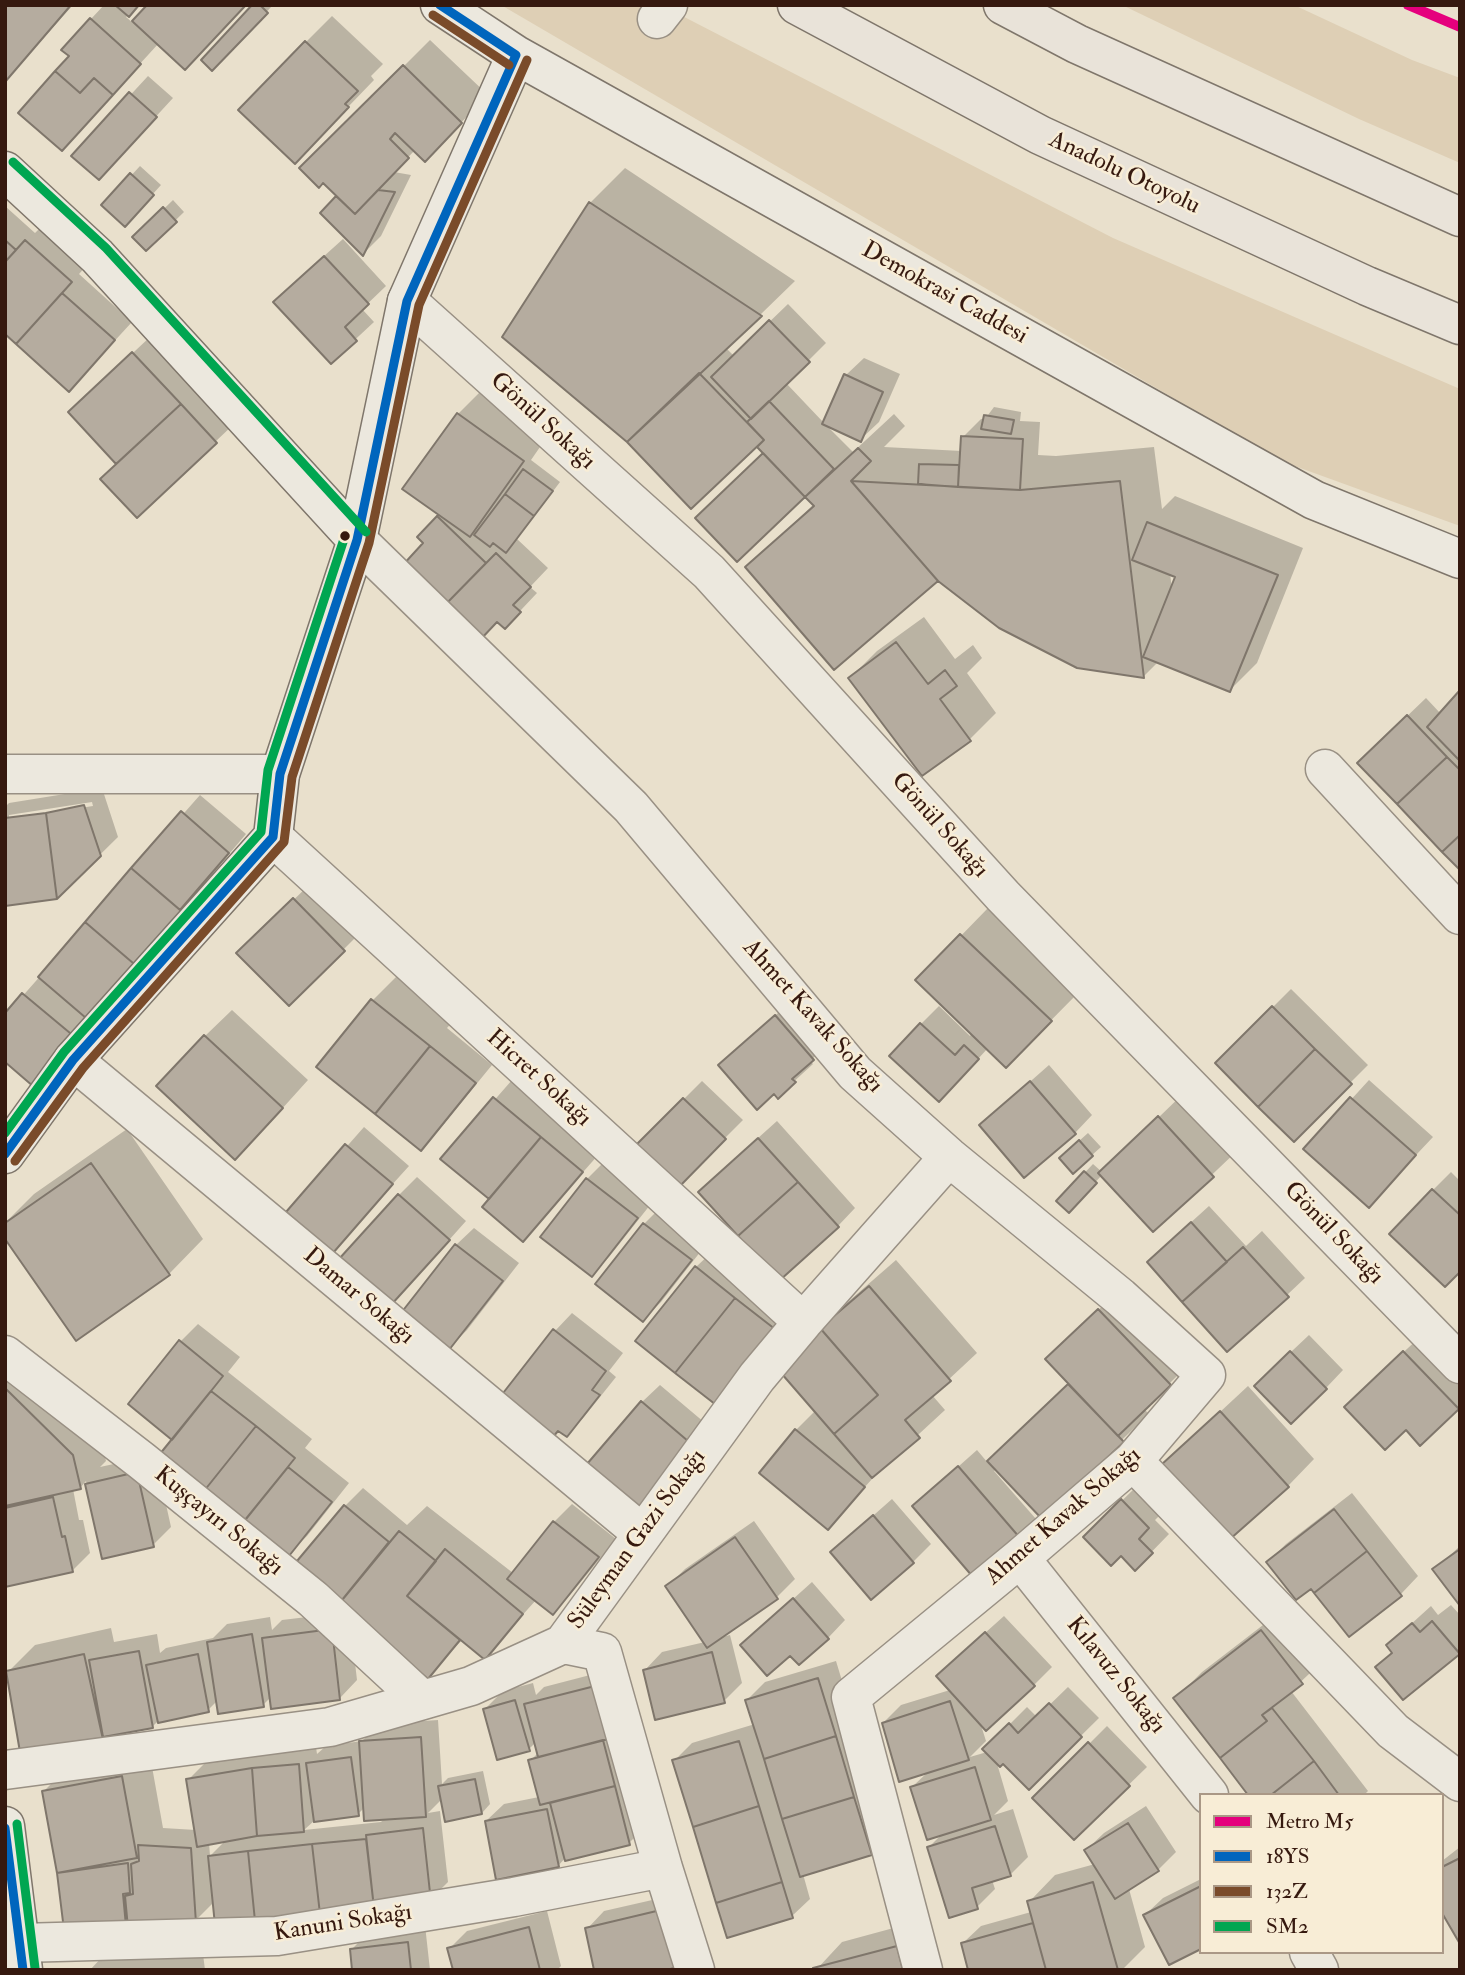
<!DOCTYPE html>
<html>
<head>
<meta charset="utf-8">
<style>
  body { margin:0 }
  #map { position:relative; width:1465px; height:1975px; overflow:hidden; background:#e9e0cc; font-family:"IM FELL Double Pica",serif }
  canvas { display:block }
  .frame { position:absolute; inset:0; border:7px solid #36190f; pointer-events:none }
  .legend { position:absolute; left:1199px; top:1793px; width:245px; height:161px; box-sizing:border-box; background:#f8edd6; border:2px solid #aa9886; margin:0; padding:9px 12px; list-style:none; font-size:21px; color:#36190f }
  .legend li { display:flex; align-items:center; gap:14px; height:35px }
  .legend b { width:35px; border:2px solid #aa9886 }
</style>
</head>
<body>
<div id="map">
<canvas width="1465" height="1975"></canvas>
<div class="frame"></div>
<ul class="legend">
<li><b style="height:9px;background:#e5007d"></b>Metro M5</li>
<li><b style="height:9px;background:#0065bd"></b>18YS</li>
<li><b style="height:9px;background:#7a4b2a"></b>132Z</li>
<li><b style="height:9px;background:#00a651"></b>SM2</li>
</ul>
</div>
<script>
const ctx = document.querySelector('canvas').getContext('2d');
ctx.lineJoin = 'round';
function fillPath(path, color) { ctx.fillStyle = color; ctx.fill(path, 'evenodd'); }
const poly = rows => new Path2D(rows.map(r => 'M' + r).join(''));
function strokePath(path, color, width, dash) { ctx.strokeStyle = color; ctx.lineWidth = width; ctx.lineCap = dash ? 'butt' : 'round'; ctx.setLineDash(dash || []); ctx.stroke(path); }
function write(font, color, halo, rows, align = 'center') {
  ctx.font = font + ' "IM FELL Double Pica",serif'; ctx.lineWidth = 5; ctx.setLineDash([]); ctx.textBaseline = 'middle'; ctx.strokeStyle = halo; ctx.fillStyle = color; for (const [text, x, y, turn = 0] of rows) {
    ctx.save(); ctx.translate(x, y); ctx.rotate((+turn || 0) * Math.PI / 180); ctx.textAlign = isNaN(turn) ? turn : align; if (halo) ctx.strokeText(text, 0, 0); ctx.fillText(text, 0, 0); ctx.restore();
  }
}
fillPath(poly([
  [501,5,661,5,1113,238,1460,389,1460,526,1281,461],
  [1122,5,1294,5,1412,60,1460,78,1460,163,1359,119]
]), '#decfb5');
fillPath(poly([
  [5,5,73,5,5,81],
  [104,5,138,5,126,17,133,23,149,5,245,5,185,68,159,43,62,149,71,56,91,19],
  [255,5,273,5,212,69],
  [332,16,383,64,371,76,374,80,321,135,306,42],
  [430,40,488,95,451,133,415,150,394,172,411,175,381,236,363,254,322,213,339,196,323,181,302,168],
  [148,76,173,98,116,160,74,156],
  [140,166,161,185,133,216,104,205],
  [625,168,795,281,726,348,734,356,788,304,826,343,786,383,824,423,846,375,864,358,900,374,879,422,861,439,825,424,853,452,894,414,905,426,884,447,962,451,963,437,981,419,985,419,994,407,1021,412,1020,421,1040,422,1038,455,1056,456,1154,447,1162,509,1175,496,1303,548,1257,663,1230,690,1159,661,1144,676,938,578,747,567,814,504,757,444,691,507,590,203],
  [1170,573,1177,576,1172,590],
  [173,200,184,212,146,249,135,237],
  [5,206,35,233,44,224,88,264,79,274,132,322,86,372,5,332],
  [343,239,386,286,362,309,374,322,331,362,293,284],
  [151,336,234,424,137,516,118,463,70,412],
  [485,387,549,434,531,460,560,482,517,539,548,568,530,587,537,593,505,627,498,620,480,638,404,566,426,543,419,537,441,514,458,414],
  [924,617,955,659,973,645,982,658,967,673,996,713,970,739,850,678,877,651],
  [1460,693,1460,867,1377,745,1426,698,1441,714],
  [102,788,118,837,57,897,5,904,5,807,9,803],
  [92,802,93,806,9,819,9,815],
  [200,795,246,834,197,892,203,897,52,1067,5,1016],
  [312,882,361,932,289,1004,239,953],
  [988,908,1077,994,1006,1066,988,1048,957,1082,921,1024,939,1006,970,1036,972,1033,918,980],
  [399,974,455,1019,447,1028,492,1065,438,1131,421,1149,372,1001],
  [1291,989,1368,1065,1294,1139,1217,1063],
  [794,999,831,1041,810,1061,813,1064,778,1096,738,1048],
  [232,1010,308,1080,262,1131,205,1036],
  [1049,1065,1092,1115,1075,1133,981,1125],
  [512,1080,599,1154,523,1240,491,1199,443,1159],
  [1369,1080,1433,1137,1369,1205,1306,1149],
  [702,1081,743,1120,679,1184,638,1145],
  [1186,1091,1239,1149,1154,1230,1102,1175,1069,1210,1058,1201,1093,1164,1102,1172],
  [777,1121,855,1208,838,1226,718,1174],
  [364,1127,409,1166,333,1250,289,1212],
  [127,1129,203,1239,169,1274,5,1236,5,1223,34,1194],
  [1088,1133,1101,1147,1073,1172,1069,1150],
  [605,1161,654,1200,609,1257,592,1274,587,1179],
  [1451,1172,1460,1181,1460,1270,1433,1190],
  [417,1177,466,1221,409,1285,399,1195],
  [662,1206,708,1242,661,1302,643,1320,644,1224],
  [1209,1206,1246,1246,1262,1231,1305,1278,1287,1295,1167,1244],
  [474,1228,519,1263,467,1330,449,1348,456,1245],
  [714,1250,796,1314,737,1388,696,1267],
  [896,1260,977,1353,932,1395,945,1410,881,1469,828,1528,796,1430,816,1410,795,1348],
  [1126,1284,1196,1357,1144,1409,1149,1414,1042,1516,997,1469,994,1471,1036,1519,973,1575,914,1506,977,1450,988,1463,1070,1383,1074,1333],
  [572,1313,623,1353,609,1371,616,1377,584,1417,567,1435,555,1331],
  [198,1324,240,1357,228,1372,312,1439,305,1448,349,1483,307,1536,289,1553,174,1439,181,1341],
  [1309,1335,1343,1370,1326,1388,1274,1368],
  [1422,1335,1460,1374,1460,1406,1420,1443,1364,1389],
  [5,1343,99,1428,106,1461,100,1467,155,1455,171,1527,153,1545,103,1556,86,1481,80,1488,73,1489,79,1520,83,1520,90,1553,72,1571,5,1585],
  [660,1385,711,1428,641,1507,642,1402],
  [1248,1386,1314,1459,1288,1486,1163,1465],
  [1140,1483,1166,1509,1155,1520,1169,1534,1135,1569,1121,1554,1085,1537],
  [363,1488,407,1525,427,1506,513,1573,554,1522,572,1504,616,1539,570,1595,553,1613,536,1600,485,1657,463,1639,428,1676,349,1612,357,1680,340,1698,271,1697,263,1705,218,1700,208,1710,158,1721,152,1727,113,1733,104,1743,8,1672,35,1645,111,1628,114,1642,157,1634,160,1653,166,1648,213,1638,227,1624,270,1617,272,1630,282,1620,349,1612,294,1567,345,1506],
  [1352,1493,1418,1576,1401,1594,1311,1586,1268,1562,1286,1544],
  [892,1499,931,1544,913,1562,832,1552],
  [754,1521,795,1579,777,1597,718,1638,730,1635,742,1683,724,1701,645,1670,662,1652,705,1642,667,1587,685,1569],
  [1460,1546,1460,1603,1435,1569],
  [812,1582,845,1620,828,1638,790,1653,742,1645],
  [1289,1605,1328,1656,1291,1691,1368,1791,1364,1795,1250,1795,1176,1698,1202,1672],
  [1451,1605,1460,1615,1460,1652,1403,1698,1378,1667,1393,1651,1388,1645,1431,1606,1438,1615],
  [1004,1616,1052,1667,1034,1685,980,1722,986,1741,970,1757,987,1752,985,1749,1027,1707,1037,1717,1068,1687,1099,1718,1029,1787,1003,1761,996,1760,1008,1801,994,1815,1013,1809,1028,1857,1010,1875,992,1880,995,1889,977,1907,929,1847,943,1833,912,1787,929,1771,883,1723,901,1705,950,1690,956,1659],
  [836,1661,889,1836,871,1854,803,1874,810,1899,792,1916,674,1761,692,1743,755,1724,747,1700,765,1682],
  [617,1668,647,1825,629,1843,566,1857,558,1866,486,1821,504,1804,539,1797,530,1761,538,1753,536,1742,529,1749,485,1709,503,1691,533,1683,536,1695,544,1687],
  [438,1720,442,1784,448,1778,483,1771,490,1804,482,1813,442,1799,428,1813,440,1811,448,1882,430,1900,217,1923,214,1902,195,1921,66,1928,44,1791,70,1765,149,1750,163,1828,196,1830,188,1780,206,1762,316,1747,317,1754,326,1746,362,1741,379,1724],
  [365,1807,385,1818,381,1822,304,1830,315,1820,358,1814],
  [226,1840,210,1856,209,1843],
  [1107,1726,1147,1767,1074,1838,1035,1798],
  [1146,1806,1176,1852,1158,1870,1129,1889,1145,1947,1122,1970,970,1970,963,1943,981,1926,1031,1912,1029,1902,1055,1875,1095,1864,1086,1850,1104,1833],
  [1460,1847,1460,1941,1442,1910,1442,1861],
  [1201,1879,1201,1947,1145,1915,1163,1898],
  [683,1893,678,1965,587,1929,604,1911],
  [547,1911,561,1966,557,1970,455,1970,449,1949,467,1931],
  [923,1920,936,1970,816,1970,842,1942],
  [425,1925,430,1970,354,1970,352,1949,370,1931],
  [202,1946,205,1970,90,1970,103,1956]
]), '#0003');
const building = poly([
  [5,5,71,5,5,82,5,5],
  [115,5,139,5,129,17,115,5],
  [147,5,246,5,185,70,132,21,147,5],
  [252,5,260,5,268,13,212,71,201,60,252,5],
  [90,18,141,64,113,95,94,78,80,93,55,71,69,56,61,50,90,18],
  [305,41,358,91,345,104,349,107,295,164,238,110,305,41],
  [403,65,462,123,425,162,395,133,390,139,409,158,355,214,323,183,319,188,299,168,403,65],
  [55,71,80,93,94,78,113,95,62,151,18,113,55,71],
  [129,92,157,117,99,180,71,156,129,92],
  [130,173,154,195,125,227,101,205,130,173],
  [378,190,395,192,363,256,320,213,336,196,355,214,378,190],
  [589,202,762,316,627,442,502,337,589,202],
  [163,207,177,222,146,251,132,237,163,207],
  [5,240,16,250,5,262,5,240],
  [25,240,72,282,16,344,5,334,5,262,25,240],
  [324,256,369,304,345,327,357,341,331,364,273,302,324,256],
  [62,293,115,340,69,392,16,344,62,293],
  [769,320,810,362,751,419,711,377,769,320],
  [132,352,181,404,116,464,68,412,132,352],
  [699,373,764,440,691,509,627,442,699,373],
  [844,374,883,392,861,442,822,424,844,374],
  [769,401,834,469,805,497,757,447,764,440,747,422,769,401],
  [181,404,217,443,137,518,100,479,181,404],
  [457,413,524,461,470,537,402,489,457,413],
  [984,415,1014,420,1011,434,981,429,984,415],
  [961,436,1023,439,1020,490,958,487,961,436],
  [858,448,871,461,851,481,938,581,834,670,745,567,814,506,805,497,858,448],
  [763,453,805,497,737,562,695,518,763,453],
  [919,464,959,465,958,487,918,484,919,464],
  [523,469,553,491,534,516,505,494,523,469],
  [851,481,1020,490,1120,481,1144,678,1077,668,999,628,938,581,851,481],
  [505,494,534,516,506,553,493,543,490,547,474,535,505,494],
  [437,516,486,563,444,606,402,566,423,543,417,537,437,516],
  [1147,522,1278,575,1230,692,1143,657,1175,577,1132,560,1147,522],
  [496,553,531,587,513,605,521,612,505,629,497,622,480,640,444,606,496,553],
  [896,642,928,684,945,670,957,686,940,699,971,741,922,776,848,678,896,642],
  [1460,690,1460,761,1427,727,1460,690],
  [1407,715,1447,757,1397,804,1357,763,1407,715],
  [1447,757,1460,770,1460,835,1442,852,1397,804,1447,757],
  [84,805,101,856,57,899,46,813,84,805],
  [181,811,229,853,180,910,131,868,181,811],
  [46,813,57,899,5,906,5,818,46,813],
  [1460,835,1460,870,1442,852,1460,835],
  [131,868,186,915,140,969,85,922,131,868],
  [293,898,345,951,289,1006,236,953,293,898],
  [85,922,140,969,93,1024,38,977,85,922],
  [960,934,1052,1021,1006,1068,915,980,960,934],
  [22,993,76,1038,34,1087,5,1062,5,1013,22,993],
  [371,999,430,1046,375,1114,316,1067,371,999],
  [1272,1006,1315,1049,1258,1107,1215,1063,1272,1006],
  [775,1015,814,1060,792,1079,796,1082,778,1099,774,1094,757,1110,718,1065,775,1015],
  [920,1023,955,1055,964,1045,979,1059,939,1102,889,1056,920,1023],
  [204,1035,283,1108,235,1160,156,1086,204,1035],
  [430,1046,476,1083,421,1151,375,1114,430,1046],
  [1315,1049,1352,1084,1294,1142,1258,1107,1315,1049],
  [1030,1081,1076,1134,1024,1178,979,1125,1030,1081],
  [493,1097,541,1137,489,1199,440,1159,493,1097],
  [1350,1097,1416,1155,1369,1208,1303,1149,1350,1097],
  [683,1098,726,1139,679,1187,636,1145,683,1098],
  [1158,1116,1214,1177,1153,1232,1098,1173,1158,1116],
  [541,1137,583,1172,523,1242,482,1207,541,1137],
  [758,1138,798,1182,738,1236,698,1192,758,1138],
  [1079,1140,1093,1156,1073,1174,1059,1158,1079,1140],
  [345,1144,393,1184,333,1253,286,1212,345,1144],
  [91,1163,170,1275,76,1341,5,1239,5,1223,91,1163],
  [1084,1171,1097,1183,1069,1213,1056,1201,1084,1171],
  [586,1178,638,1218,592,1277,540,1237,586,1178],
  [798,1182,839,1227,779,1281,738,1236,798,1182],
  [1432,1189,1460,1215,1460,1272,1445,1287,1389,1234,1432,1189],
  [398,1194,450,1240,391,1305,339,1259,398,1194],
  [1191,1222,1227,1262,1182,1302,1147,1262,1191,1222],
  [643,1223,692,1260,643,1322,595,1284,643,1223],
  [455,1244,503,1281,449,1350,401,1313,455,1244],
  [1243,1247,1289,1297,1227,1352,1182,1302,1243,1247],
  [695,1266,735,1298,675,1373,635,1341,695,1266],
  [869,1286,951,1381,905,1420,920,1438,872,1478,834,1434,878,1395,820,1328,869,1286],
  [735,1298,780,1333,720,1408,675,1373,735,1298],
  [1098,1309,1171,1385,1118,1436,1045,1359,1098,1309],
  [820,1328,878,1395,834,1434,775,1366,820,1328],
  [553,1329,606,1371,592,1390,600,1395,567,1437,558,1431,553,1437,500,1397,553,1329],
  [179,1340,223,1376,172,1440,128,1404,179,1340],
  [1290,1351,1327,1389,1291,1424,1254,1386,1290,1351],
  [1403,1351,1459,1409,1420,1446,1406,1430,1385,1450,1344,1407,1403,1351],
  [1068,1384,1124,1442,1042,1519,987,1461,1068,1384],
  [5,1388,73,1455,81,1489,5,1506,5,1388],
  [211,1391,256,1426,200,1496,155,1460,211,1391],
  [641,1401,695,1447,641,1510,587,1464,641,1401],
  [1220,1411,1289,1487,1229,1540,1161,1465,1220,1411],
  [256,1426,295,1458,239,1528,200,1496,256,1426],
  [795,1429,865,1487,828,1530,759,1473,795,1429],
  [958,1466,1020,1538,973,1577,912,1506,958,1466],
  [288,1467,332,1502,289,1556,245,1520,288,1467],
  [137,1472,154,1547,102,1559,85,1484,137,1472],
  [53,1497,62,1537,65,1536,73,1572,5,1587,5,1508,53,1497],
  [1121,1499,1149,1528,1139,1539,1153,1553,1135,1571,1121,1556,1111,1566,1083,1537,1121,1499],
  [344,1505,389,1542,338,1605,292,1567,344,1505],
  [1334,1509,1367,1551,1314,1593,1311,1589,1296,1600,1266,1562,1334,1509],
  [873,1515,914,1563,871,1600,830,1552,873,1515],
  [553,1521,599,1557,553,1615,507,1579,553,1521],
  [399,1531,436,1561,407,1596,460,1640,428,1679,338,1605,399,1531],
  [735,1537,778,1599,707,1648,665,1586,735,1537],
  [445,1549,523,1614,485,1660,407,1596,445,1549],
  [1460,1549,1460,1606,1432,1569,1460,1549],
  [1367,1551,1402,1596,1349,1637,1314,1593,1367,1551],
  [793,1598,829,1639,799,1665,790,1656,767,1676,740,1645,793,1598],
  [1432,1621,1460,1654,1403,1700,1375,1667,1392,1653,1386,1645,1412,1623,1420,1632,1432,1621],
  [332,1629,340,1700,271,1709,262,1638,332,1629],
  [1261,1630,1303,1684,1262,1715,1267,1721,1220,1758,1173,1698,1261,1630],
  [985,1632,1035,1686,986,1731,936,1676,985,1632],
  [252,1634,264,1707,218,1714,207,1642,252,1634],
  [139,1651,153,1728,103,1737,89,1660,139,1651],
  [712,1652,725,1703,655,1720,643,1670,712,1652],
  [84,1654,104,1744,20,1752,6,1671,84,1654],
  [198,1654,209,1712,158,1723,146,1665,198,1654],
  [818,1678,836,1736,764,1759,745,1700,818,1678],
  [599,1685,613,1738,538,1757,524,1704,599,1685],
  [515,1700,530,1751,497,1760,483,1709,515,1700],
  [950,1701,969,1760,899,1782,882,1723,950,1701],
  [1049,1703,1082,1737,1029,1790,1003,1764,1000,1767,982,1749,1009,1723,1018,1733,1049,1703],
  [1272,1708,1314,1761,1271,1795,1248,1795,1220,1758,1267,1721,1262,1715,1272,1708],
  [836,1736,854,1797,782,1819,764,1759,836,1736],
  [421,1737,426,1817,364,1821,359,1741,421,1737],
  [603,1740,615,1786,540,1805,528,1760,603,1740],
  [739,1741,759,1806,693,1827,672,1760,739,1741],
  [1088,1742,1130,1786,1074,1840,1032,1798,1088,1742],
  [351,1757,359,1816,314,1822,306,1763,351,1757],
  [1314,1761,1339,1795,1271,1795,1314,1761],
  [299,1764,304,1832,257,1836,252,1768,299,1764],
  [975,1767,991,1820,927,1840,910,1787,975,1767],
  [252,1768,257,1836,197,1847,186,1779,252,1768],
  [122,1776,137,1858,57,1873,42,1791,122,1776],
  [475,1779,482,1814,445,1822,438,1786,475,1779],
  [615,1786,630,1845,565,1861,550,1803,615,1786],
  [854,1797,872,1855,800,1877,782,1819,854,1797],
  [759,1806,782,1882,716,1903,693,1827,759,1806],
  [547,1809,559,1867,496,1880,485,1821,547,1809],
  [1128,1823,1159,1871,1115,1899,1084,1850,1128,1823],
  [995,1826,1011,1876,972,1888,978,1909,949,1918,927,1847,995,1826],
  [423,1828,431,1902,374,1908,366,1835,423,1828],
  [366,1839,374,1908,320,1914,312,1844,366,1839],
  [312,1844,320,1914,255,1921,248,1851,312,1844],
  [138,1845,191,1848,196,1923,128,1928,125,1896,133,1894,131,1864,139,1861,138,1845],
  [248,1851,255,1921,215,1925,208,1856,248,1851],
  [1460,1858,1460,1944,1442,1913,1442,1867,1460,1858],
  [128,1863,130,1893,123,1894,126,1926,64,1930,57,1873,128,1863],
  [782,1882,793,1918,727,1938,716,1903,782,1882],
  [1093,1882,1118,1970,1046,1970,1027,1901,1093,1882],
  [1201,1886,1201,1949,1169,1965,1143,1915,1201,1886],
  [665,1909,679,1967,666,1970,594,1970,585,1928,665,1909],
  [1033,1923,1046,1970,968,1970,961,1943,1033,1923],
  [529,1927,540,1970,453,1970,447,1948,529,1927],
  [408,1942,411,1970,352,1970,350,1949,408,1942],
  [897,1946,903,1970,814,1970,813,1968,897,1946]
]);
fillPath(building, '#b5ac9f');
strokePath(building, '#7f766b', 2);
const street = poly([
  [657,19,668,5],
  [407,301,709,572,1003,896,1460,1364],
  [357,540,631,807,855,1073,949,1157,1120,1297,1206,1375,1133,1461,1020,1558,851,1697,923,1970],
  [1325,769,1460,915],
  [5,774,280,774],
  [273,837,803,1322],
  [73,1060,643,1534],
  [5,1355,142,1461,313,1599,422,1700],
  [1133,1461,1393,1731,1460,1782],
  [1020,1558,1209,1795],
  [563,1644,602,1652,663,1868,695,1970],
  [5,1770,330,1727,471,1686,563,1644,757,1377,803,1322,949,1157],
  [20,1943,277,1936,514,1897,663,1868],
  [1309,1952,1319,1970]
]);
const secondary = poly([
  [440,5,516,55,1314,500,1460,559],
  [5,171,97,256,357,540],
  [5,1154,73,1060,273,837,280,774,357,540,407,301,516,55],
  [5,1826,23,1970]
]);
const highway = poly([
  [797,5,1040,135,1367,286,1460,325],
  [1003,5,1077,44,1460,217]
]);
strokePath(street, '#999084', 41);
strokePath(secondary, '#7f766b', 41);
strokePath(highway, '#7f766b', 41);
strokePath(street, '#ece8de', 38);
strokePath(secondary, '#ece8de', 38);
strokePath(highway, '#e9e3d9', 38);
strokePath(poly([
  [440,5,516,55],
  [5,1154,73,1060,273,837,280,774,357,540,407,301,516,55],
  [5,1828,23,1970]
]), '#0065bd', 9);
strokePath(poly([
  [433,15,509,65],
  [15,1161,83,1068,284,842,292,777,369,543,419,305,527,60]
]), '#7a4b2a', 9);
strokePath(poly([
  [13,162,106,248,366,532],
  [5,1133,64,1052,261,832,268,770,345,536],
  [17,1824,35,1968]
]), '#00a651', 9);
strokePath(poly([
  [1408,5,1460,27]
]), '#e5007d', 10);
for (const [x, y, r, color] of [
  [345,536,6,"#36190f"]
]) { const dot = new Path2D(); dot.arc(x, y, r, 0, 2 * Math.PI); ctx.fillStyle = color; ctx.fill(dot); strokePath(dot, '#f8edd6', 2.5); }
write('24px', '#36190f', '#f8edd6', [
  ["Anadolu Otoyolu",1124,174,25],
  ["Demokrasi Caddesi",944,294,29],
  ["Gönül Sokağı",542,422,42],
  ["Gönül Sokağı",939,826,48],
  ["Ahmet Kavak Sokağı",812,1017,48],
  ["Hicret Sokağı",538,1079,42],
  ["Gönül Sokağı",1333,1234,46],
  ["Damar Sokağı",358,1297,40],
  ["Ahmet Kavak Sokağı",1064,1517,-41],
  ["Kuşçayırı Sokağı",218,1522,39],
  ["Süleyman Gazi Sokağı",638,1540,-54],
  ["Kılavuz Sokağı",1115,1676,51],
  ["Kanuni Sokağı",343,1924,-9]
]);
</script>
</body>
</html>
